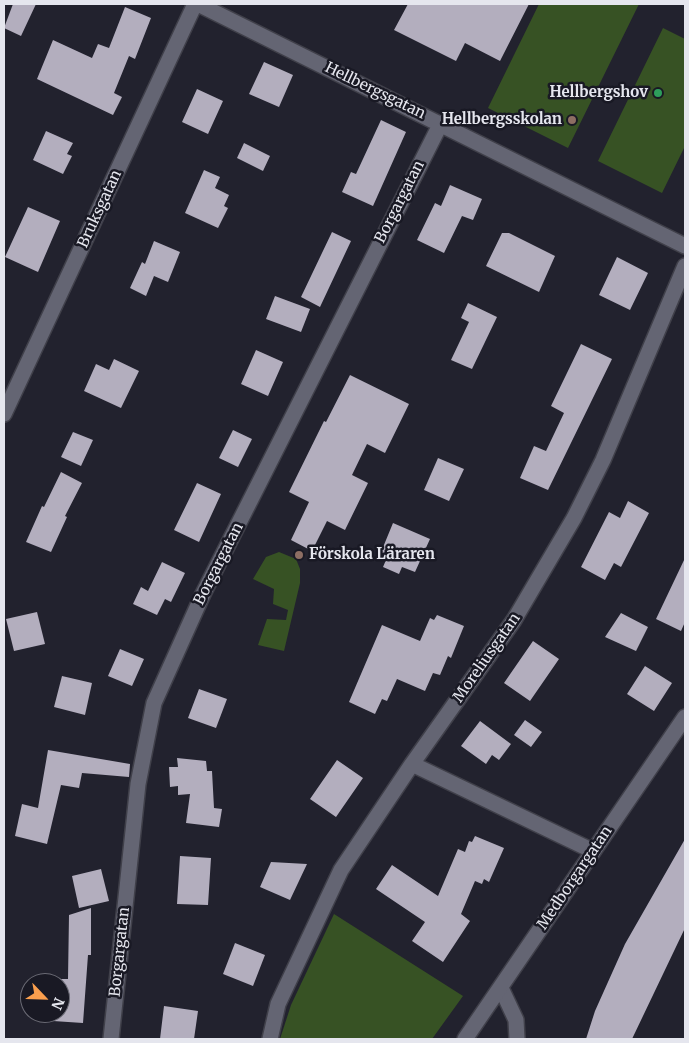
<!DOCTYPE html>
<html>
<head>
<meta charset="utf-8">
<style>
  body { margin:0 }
  #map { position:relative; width:689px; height:1043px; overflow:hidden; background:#22222e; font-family:Merriweather,serif }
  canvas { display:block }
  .frame { position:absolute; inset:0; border:5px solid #e5e6ee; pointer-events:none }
  .north { position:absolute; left:20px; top:973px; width:50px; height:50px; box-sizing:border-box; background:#191924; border:1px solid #6b6b75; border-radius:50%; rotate:114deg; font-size:14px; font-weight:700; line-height:20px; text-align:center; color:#e5e6ee }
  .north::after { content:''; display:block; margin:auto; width:18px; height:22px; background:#fa9f4e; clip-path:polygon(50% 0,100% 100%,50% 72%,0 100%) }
</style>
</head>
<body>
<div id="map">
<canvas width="689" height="1043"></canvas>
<div class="frame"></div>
<div class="north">N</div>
</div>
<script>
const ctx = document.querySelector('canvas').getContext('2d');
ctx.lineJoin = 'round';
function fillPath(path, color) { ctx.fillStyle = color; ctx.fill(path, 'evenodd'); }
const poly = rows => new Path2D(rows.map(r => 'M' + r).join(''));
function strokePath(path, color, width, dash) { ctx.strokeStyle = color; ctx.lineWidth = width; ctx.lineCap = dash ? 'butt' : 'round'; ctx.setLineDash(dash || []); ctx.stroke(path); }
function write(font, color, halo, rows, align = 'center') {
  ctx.font = font + ' Merriweather,serif'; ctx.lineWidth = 5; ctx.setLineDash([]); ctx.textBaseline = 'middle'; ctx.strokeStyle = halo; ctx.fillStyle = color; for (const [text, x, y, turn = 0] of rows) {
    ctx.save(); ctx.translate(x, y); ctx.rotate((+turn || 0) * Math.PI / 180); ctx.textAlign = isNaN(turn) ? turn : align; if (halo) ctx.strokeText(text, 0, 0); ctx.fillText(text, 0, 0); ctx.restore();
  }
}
fillPath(poly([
  [539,4,639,4,568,148,488,108],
  [663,28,685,39,685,146,662,193,598,161],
  [279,552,296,559,300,569,300,583,284,651,258,645,267,619,286,620,288,610,273,604,274,589,253,579,266,557],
  [334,914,463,996,432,1039,280,1039,291,1005]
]), '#375224');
fillPath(poly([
  [13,4,36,4,21,36,4,28],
  [408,4,529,4,500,61,465,43,456,61,394,30],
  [125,7,151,18,135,59,129,56,114,93,122,97,113,115,37,79,53,40,92,58,98,44,109,48],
  [264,62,293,75,279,107,249,94],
  [197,89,223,101,208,134,182,122],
  [381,120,406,132,373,206,342,192,351,172,356,174],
  [46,131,73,143,67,154,72,156,63,174,33,160],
  [244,143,270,156,263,171,237,158],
  [204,170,220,177,215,188,229,195,224,206,228,208,218,228,185,213],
  [450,185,482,199,473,220,462,216,444,253,417,240,435,203,441,206],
  [28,207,60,221,38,272,5,257],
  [332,232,351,241,320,307,301,297],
  [502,233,509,233,555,256,539,292,486,266],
  [154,241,180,252,168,282,154,276,146,296,130,288,142,262,145,264],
  [617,257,648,273,630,310,599,295],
  [275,296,310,309,301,332,266,319],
  [468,303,497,317,472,369,451,360,469,322,461,318],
  [581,344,612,359,548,490,520,478,534,446,546,451,564,413,551,406],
  [256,350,283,362,268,396,241,384],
  [114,359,139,371,121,408,84,391,96,364,109,370],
  [350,375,409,404,385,453,367,444,352,475,368,483,345,530,327,521,312,551,291,540,309,502,289,492,324,421,326,422],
  [233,430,252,439,238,467,219,458],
  [73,432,93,440,81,466,61,457],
  [438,458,464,469,449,501,424,490],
  [61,472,82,483,65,516,67,517,51,552,26,542,42,506,44,507],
  [197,483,221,494,199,542,174,530],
  [628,501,649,513,621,567,614,563,605,580,581,567,609,512,620,518],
  [393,523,430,539,415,572,402,567,399,574,383,567,386,560,379,557],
  [685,558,685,622,681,631,656,619],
  [162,562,185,573,171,602,165,599,157,615,133,604,141,587,148,591],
  [37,612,45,644,14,651,6,619],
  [621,613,648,627,636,651,605,637],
  [437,615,464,626,451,658,448,656,440,675,433,673,425,691,397,679,387,701,382,699,375,714,349,702,382,625,420,641,430,618,434,620],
  [533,641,559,659,530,701,504,683],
  [120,649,144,659,132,686,108,676],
  [645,666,672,683,654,711,627,694],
  [62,676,92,683,85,715,54,707],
  [199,689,227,699,216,728,188,718],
  [525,720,542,732,531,747,514,735],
  [480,721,511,744,499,760,492,755,486,764,461,746],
  [48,750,130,764,129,777,82,773,79,788,61,785,47,844,15,836,22,804,38,808],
  [177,758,206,761,207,771,212,771,214,808,222,809,219,827,186,823,190,794,178,795,178,786,170,787,169,767,178,767],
  [337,760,363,778,336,817,310,799],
  [475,836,504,848,489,882,484,879,482,884,475,881,461,914,470,921,443,962,412,941,425,922,376,889,392,865,438,896,458,849,465,852,469,841,472,842],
  [685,839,685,928,632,1039,586,1039,595,1011,625,944],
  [180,856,211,858,208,905,177,904],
  [271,862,307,864,290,900,260,887],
  [101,869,109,901,79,908,72,876],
  [91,908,91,955,88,955,83,1023,53,1021,54,1013,60,1013,60,983,56,983,56,979,68,979,69,915],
  [235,943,265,955,253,986,223,974],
  [164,1006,198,1011,194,1039,160,1039]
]), '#b3aebe');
const street = poly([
  [198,4,685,246],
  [4,414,195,4],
  [412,764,593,851],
  [501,988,516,1020,517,1039],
  [111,1039,138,784,154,703,203,594,441,123],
  [270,1039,278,1004,341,870,412,764,514,620,574,518,603,460,685,266]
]);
const secondary = poly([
  [465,1039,685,717]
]);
strokePath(street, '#40404a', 18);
strokePath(secondary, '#40404a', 18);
strokePath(street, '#646573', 15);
strokePath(secondary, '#646573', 15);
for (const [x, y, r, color] of [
  [658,93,5,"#2e9e5b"],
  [572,120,5,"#8d6e63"],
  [299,555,5,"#8d6e63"]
]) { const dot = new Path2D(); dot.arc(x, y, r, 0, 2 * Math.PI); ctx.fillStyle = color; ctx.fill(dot); strokePath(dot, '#191924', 2); }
write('15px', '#e5e6ee', '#191924', [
  ["Hellbergsgatan",375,91,26],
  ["Borgargatan",400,202,-63],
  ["Bruksgatan",100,209,-65],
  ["Borgargatan",219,564,-63],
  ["Moreliusgatan",487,658,-55],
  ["Medborgargatan",575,878,-56],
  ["Borgargatan",120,952,-84]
]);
write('bold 15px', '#e5e6ee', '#191924', [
  ["Hellbergshov",648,93],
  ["Hellbergsskolan",562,120],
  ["Förskola Läraren",309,555,"left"]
], 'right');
</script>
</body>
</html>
